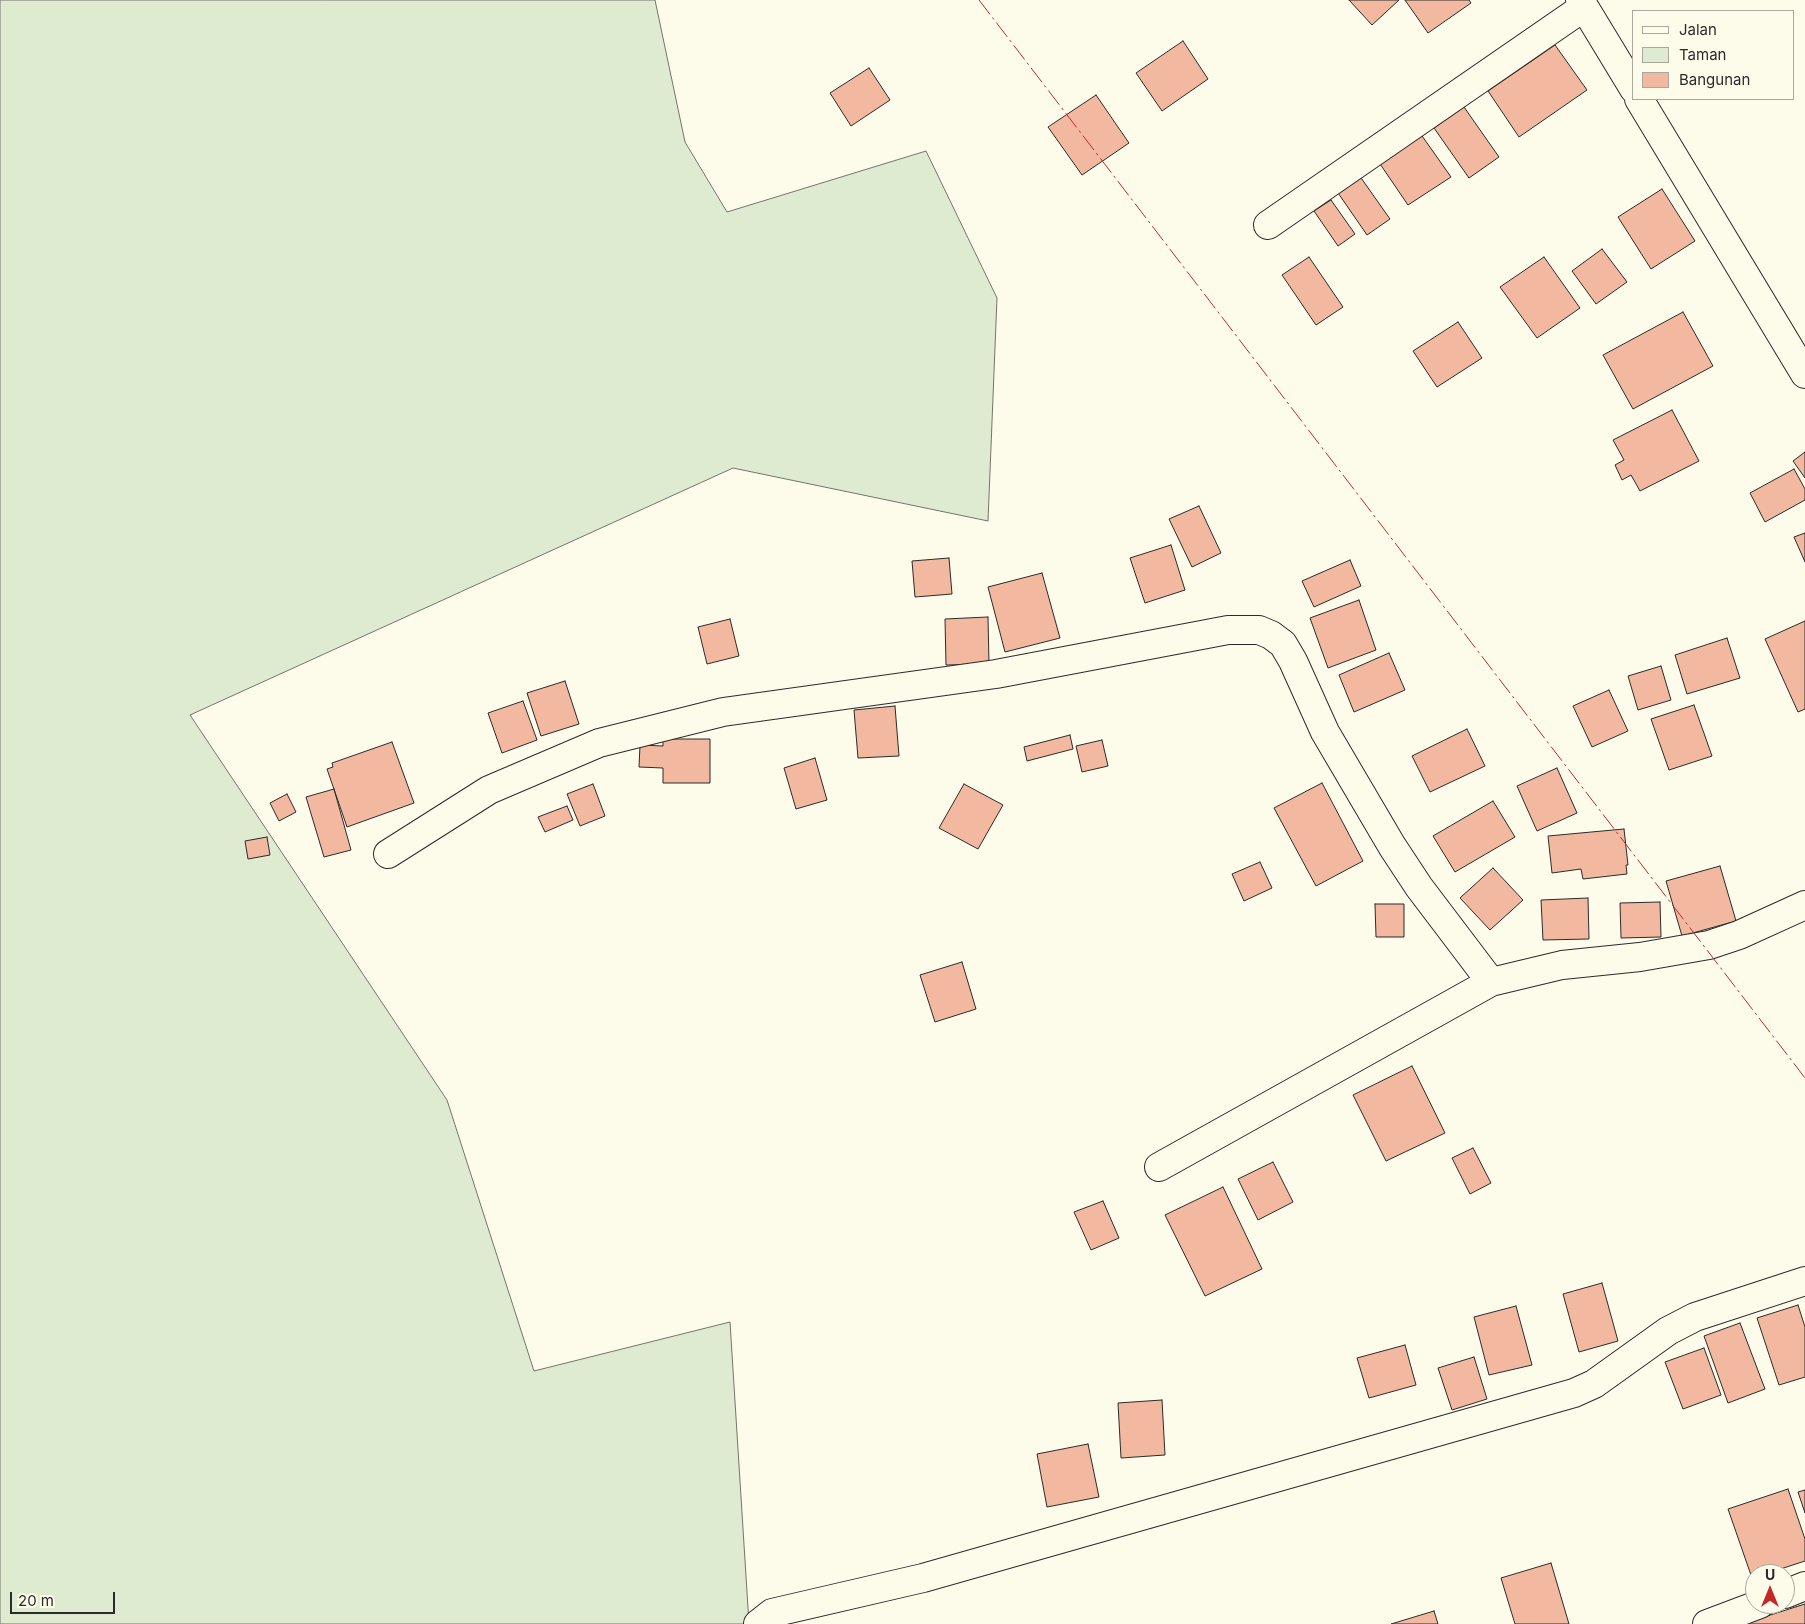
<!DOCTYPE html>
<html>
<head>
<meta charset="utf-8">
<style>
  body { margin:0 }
  #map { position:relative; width:1805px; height:1624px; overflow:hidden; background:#fdfbea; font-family:Inter,sans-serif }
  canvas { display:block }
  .legend { position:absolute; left:1632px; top:10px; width:162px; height:90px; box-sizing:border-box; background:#fdfbea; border:1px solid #a9a89e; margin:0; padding:6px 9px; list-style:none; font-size:15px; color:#2b2b2b }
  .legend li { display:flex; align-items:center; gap:10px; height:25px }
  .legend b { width:25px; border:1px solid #a9a89e }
  .north { position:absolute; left:1745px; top:1564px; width:50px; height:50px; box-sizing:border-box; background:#fdfbea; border:1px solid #a9a89e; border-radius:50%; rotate:0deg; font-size:14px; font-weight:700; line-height:20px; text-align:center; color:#2b2b2b }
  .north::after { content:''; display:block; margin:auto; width:18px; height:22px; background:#c62828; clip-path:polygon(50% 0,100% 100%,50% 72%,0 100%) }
  .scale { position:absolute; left:10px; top:1592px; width:105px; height:22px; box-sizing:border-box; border:2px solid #2b2b2b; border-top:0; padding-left:6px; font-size:15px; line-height:18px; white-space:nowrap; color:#2b2b2b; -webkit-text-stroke:4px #fdfbea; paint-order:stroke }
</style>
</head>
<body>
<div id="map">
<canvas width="1805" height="1624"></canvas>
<ul class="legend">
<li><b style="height:6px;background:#fdfbea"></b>Jalan</li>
<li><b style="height:14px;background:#deebd1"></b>Taman</li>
<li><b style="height:14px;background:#f2b8a0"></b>Bangunan</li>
</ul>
<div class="north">U</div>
<div class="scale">20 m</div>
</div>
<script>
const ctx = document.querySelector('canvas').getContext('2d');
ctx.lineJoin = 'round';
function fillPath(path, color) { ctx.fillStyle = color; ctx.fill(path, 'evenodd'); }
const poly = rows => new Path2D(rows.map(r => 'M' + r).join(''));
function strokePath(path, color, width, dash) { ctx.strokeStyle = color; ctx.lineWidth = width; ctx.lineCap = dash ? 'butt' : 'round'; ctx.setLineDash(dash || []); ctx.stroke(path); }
const green = poly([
  [0,0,655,0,685,142,727,212,926,151,997,298,988,521,733,468,190,715,447,1100,534,1371,730,1322,749,1624,0,1624,0,0]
]);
fillPath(green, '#deebd1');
strokePath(green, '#74746e', 1);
const building = poly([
  [1349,0,1399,0,1372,25,1349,0],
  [1405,0,1469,0,1471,3,1428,33,1405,0],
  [1183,41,1208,79,1162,111,1136,73,1183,41],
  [1555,45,1587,90,1519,137,1488,91,1555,45],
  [869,68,890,100,851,126,830,93,869,68],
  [1096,95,1129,143,1082,175,1048,127,1096,95],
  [1464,107,1499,157,1469,178,1434,128,1464,107],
  [1420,133,1451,177,1408,205,1378,161,1420,133],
  [1359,175,1390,219,1367,235,1336,190,1359,175],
  [1662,189,1695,241,1651,269,1618,217,1662,189],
  [1331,200,1355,234,1338,246,1314,211,1331,200],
  [1602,249,1627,282,1596,304,1572,271,1602,249],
  [1309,257,1343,307,1316,325,1282,275,1309,257],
  [1544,257,1580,308,1537,338,1500,287,1544,257],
  [1683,312,1713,366,1633,409,1603,355,1683,312],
  [1458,322,1482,358,1437,387,1413,351,1458,322],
  [1672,410,1699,461,1640,491,1631,475,1622,480,1615,465,1624,460,1613,440,1672,410],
  [1805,452,1805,478,1793,461,1805,452],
  [1794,469,1805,489,1805,500,1765,522,1750,493,1794,469],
  [1199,506,1221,553,1192,567,1169,519,1199,506],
  [1805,533,1805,562,1794,537,1805,533],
  [1171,545,1185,590,1145,603,1130,558,1171,545],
  [949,558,952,594,915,597,912,561,949,558],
  [1350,560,1361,586,1314,607,1302,581,1350,560],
  [1042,573,1060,638,1005,652,988,587,1042,573],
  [1359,600,1376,650,1328,668,1310,618,1359,600],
  [988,617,989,664,946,665,945,619,988,617],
  [730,619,739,656,707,664,698,627,730,619],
  [1805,621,1805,709,1798,712,1765,639,1805,621],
  [1727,638,1740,678,1687,694,1675,655,1727,638],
  [1389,653,1405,690,1354,712,1339,675,1389,653],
  [1661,666,1671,700,1638,710,1628,676,1661,666],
  [565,681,579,724,541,736,527,693,565,681],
  [1609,690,1628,731,1592,747,1573,706,1609,690],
  [523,701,537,740,502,753,488,713,523,701],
  [1694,705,1712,756,1669,770,1651,719,1694,705],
  [895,706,899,756,858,758,854,710,895,706],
  [1467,729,1485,766,1430,792,1412,756,1467,729],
  [1070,735,1073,749,1027,761,1024,747,1070,735],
  [663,739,710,739,710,783,663,783,663,768,639,767,640,745,663,746,663,739],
  [1102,740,1108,766,1082,772,1076,746,1102,740],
  [392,742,414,803,347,827,327,769,333,767,332,763,392,742],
  [815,758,827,800,796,809,784,768,815,758],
  [1557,768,1577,813,1537,831,1517,786,1557,768],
  [1322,783,1363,861,1316,886,1274,808,1322,783],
  [593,784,605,816,580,826,567,794,593,784],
  [964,784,1003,805,978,849,939,828,964,784],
  [334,789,351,850,324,857,306,797,334,789],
  [287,794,296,812,279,821,270,803,287,794],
  [1493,801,1515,837,1455,872,1433,836,1493,801],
  [567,806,573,820,545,832,538,817,567,806],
  [1624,829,1628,865,1626,865,1627,874,1583,879,1581,869,1552,873,1548,836,1624,829],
  [267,837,270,855,248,859,245,841,267,837],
  [1260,862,1272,888,1244,901,1232,874,1260,862],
  [1720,866,1736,921,1682,936,1666,881,1720,866],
  [1493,868,1523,900,1490,930,1460,898,1493,868],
  [1588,898,1589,939,1543,940,1541,900,1588,898],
  [1660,902,1661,937,1621,938,1620,903,1660,902],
  [1375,904,1404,904,1404,937,1376,937,1375,904],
  [962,962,976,1009,935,1022,920,975,962,962],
  [1412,1066,1445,1133,1386,1161,1353,1095,1412,1066],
  [1473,1148,1491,1183,1470,1194,1452,1158,1473,1148],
  [1273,1162,1293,1202,1258,1220,1238,1179,1273,1162],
  [1223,1187,1262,1269,1205,1296,1165,1215,1223,1187],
  [1103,1201,1119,1238,1091,1250,1074,1212,1103,1201],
  [1602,1283,1618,1341,1579,1352,1563,1294,1602,1283],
  [1798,1305,1805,1327,1805,1377,1779,1385,1757,1318,1798,1305],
  [1516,1306,1532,1365,1489,1375,1474,1317,1516,1306],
  [1740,1323,1765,1389,1728,1403,1704,1336,1740,1323],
  [1405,1345,1416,1385,1369,1398,1357,1358,1405,1345],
  [1704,1348,1721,1395,1683,1409,1665,1362,1704,1348],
  [1474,1357,1487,1399,1452,1410,1438,1368,1474,1357],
  [1162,1400,1165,1455,1121,1458,1118,1403,1162,1400],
  [1088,1444,1099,1497,1047,1507,1037,1454,1088,1444],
  [1788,1489,1805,1539,1805,1561,1765,1574,1755,1574,1755,1577,1752,1578,1728,1509,1788,1489],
  [1805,1490,1805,1513,1798,1492,1805,1490],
  [1551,1563,1569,1624,1515,1624,1501,1578,1551,1563],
  [1805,1604,1805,1624,1745,1624,1745,1623,1805,1604],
  [1434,1611,1438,1624,1391,1624,1434,1611]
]);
fillPath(building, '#f2b8a0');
strokePath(building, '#2b2b2b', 1);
const minor = poly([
  [1580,0,1634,89],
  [1639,99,1805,374],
  [1268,225,1584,7],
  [388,854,489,790,599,743,723,712,996,674,1228,630,1259,630,1271,635,1283,644,1293,661,1325,732,1392,846,1419,887,1491,982],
  [1159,1167,1491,982,1562,965,1640,957,1709,945,1739,935,1805,905],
  [1785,1594,1805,1586],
  [758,1624,772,1613,923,1578,1574,1393,1594,1384,1668,1331,1695,1317,1805,1281],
  [1707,1624,1760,1604]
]);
strokePath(minor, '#2b2b2b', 30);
strokePath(minor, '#fdfbea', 28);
strokePath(poly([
  [979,0,1805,1078]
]), '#c62828', 1, [18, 4, 2.5, 4]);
</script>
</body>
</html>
